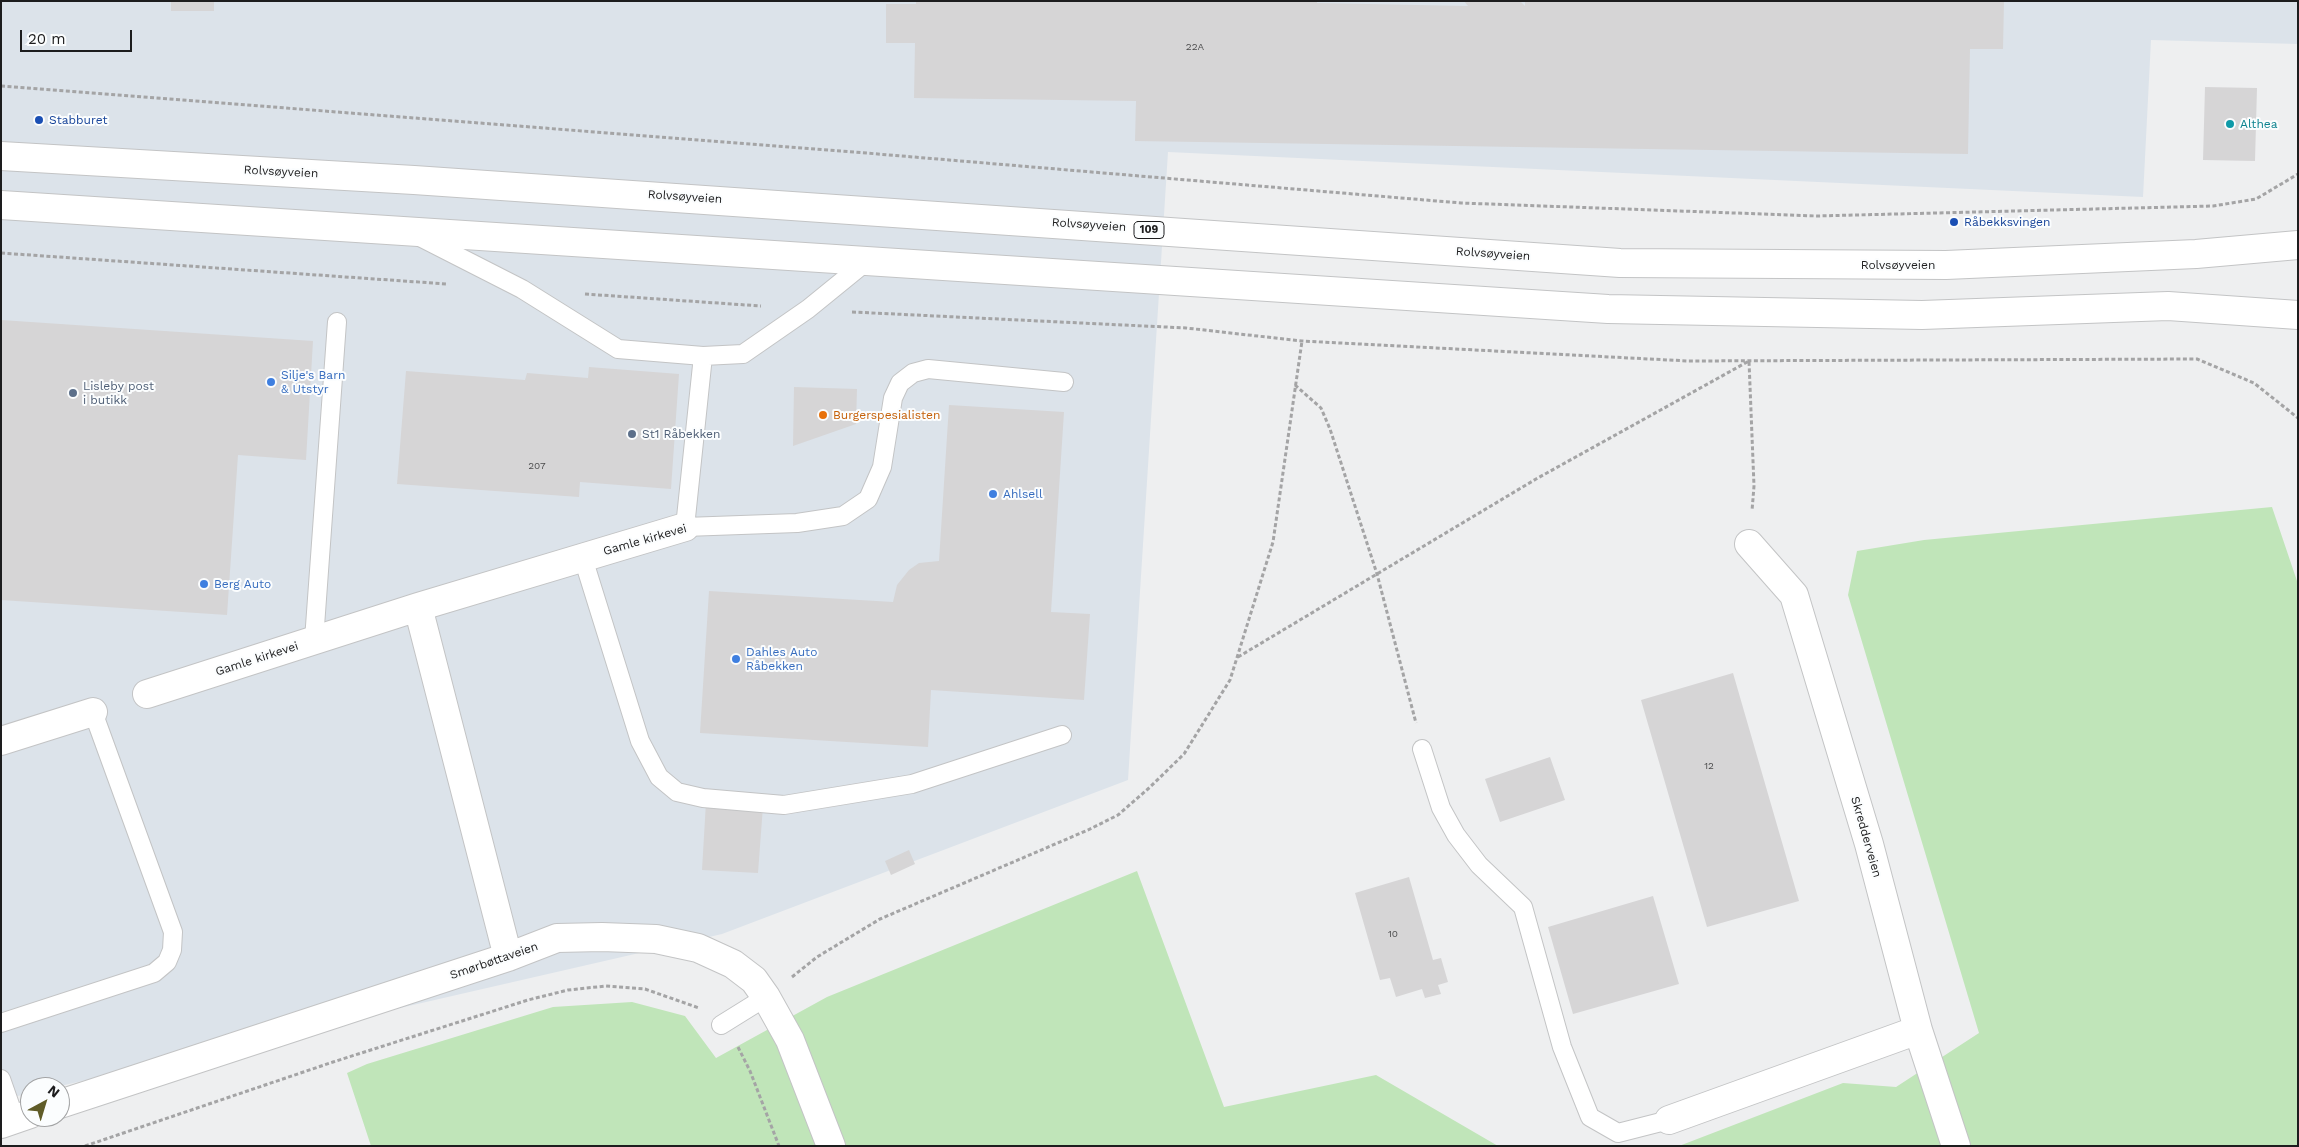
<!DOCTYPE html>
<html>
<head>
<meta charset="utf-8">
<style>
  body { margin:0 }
  #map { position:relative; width:2299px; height:1147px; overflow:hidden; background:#eeeff0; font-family:"Work Sans",sans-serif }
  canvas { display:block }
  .frame { position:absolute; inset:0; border:2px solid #1d1d1e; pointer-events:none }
  .north { position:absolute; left:20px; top:1077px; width:50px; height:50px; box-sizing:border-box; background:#fbfdfe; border:1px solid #a2a3a4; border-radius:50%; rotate:39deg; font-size:14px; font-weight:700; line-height:20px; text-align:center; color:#1d1d1e }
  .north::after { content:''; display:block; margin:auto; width:18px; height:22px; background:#605c28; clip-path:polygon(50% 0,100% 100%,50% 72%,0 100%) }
  .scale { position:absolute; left:20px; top:30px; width:112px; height:22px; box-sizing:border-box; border:2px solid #1d1d1e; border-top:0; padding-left:6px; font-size:15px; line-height:18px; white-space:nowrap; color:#1d1d1e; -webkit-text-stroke:4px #fbfdfe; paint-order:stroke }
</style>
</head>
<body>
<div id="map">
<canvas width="2299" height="1147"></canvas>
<div class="frame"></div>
<div class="north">N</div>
<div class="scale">20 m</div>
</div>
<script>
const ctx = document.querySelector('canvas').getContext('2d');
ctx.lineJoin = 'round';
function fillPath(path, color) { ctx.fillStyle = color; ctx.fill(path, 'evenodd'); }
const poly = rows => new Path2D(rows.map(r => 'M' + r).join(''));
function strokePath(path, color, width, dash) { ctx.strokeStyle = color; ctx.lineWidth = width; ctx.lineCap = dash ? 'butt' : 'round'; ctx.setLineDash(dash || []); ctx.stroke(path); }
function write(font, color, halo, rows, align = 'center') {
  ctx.font = font + ' "Work Sans",sans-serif'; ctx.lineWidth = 4; ctx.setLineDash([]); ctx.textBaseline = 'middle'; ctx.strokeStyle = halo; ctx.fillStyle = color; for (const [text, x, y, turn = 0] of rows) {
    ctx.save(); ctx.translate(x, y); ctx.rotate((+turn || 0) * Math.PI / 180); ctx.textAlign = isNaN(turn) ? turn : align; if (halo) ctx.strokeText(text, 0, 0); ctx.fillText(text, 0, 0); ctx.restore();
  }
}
fillPath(poly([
  [1,1,2298,1,2298,44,2151,40,2143,197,1168,152,1128,780,722,934,56,1087,30,1087,30,1093,1,1100]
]), '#dce3ea');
fillPath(poly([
  [2272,507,2298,584,2298,1146,1679,1146,1843,1083,1896,1087,1979,1033,1848,595,1857,551,1924,540],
  [1137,871,1224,1107,1376,1075,1498,1146,371,1146,347,1073,367,1064,553,1007,632,1002,685,1016,716,1058,827,997]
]), '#c0e5b9');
fillPath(poly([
  [171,1,214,1,214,11,171,11],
  [916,1,1317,1,1317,3,1468,6,1464,1,1520,1,1525,6,1525,1,2004,1,2003,49,1970,49,1968,154,1135,141,1136,101,914,98,915,43,886,43,886,4,916,4],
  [2205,87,2257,88,2255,161,2203,160],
  [1,320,313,341,306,460,238,455,227,615,1,600],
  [589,367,679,374,671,489,580,482,579,497,397,484,406,371,525,380,527,373,588,378],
  [794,387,857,389,856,424,793,446],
  [949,405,1064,412,1051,612,1090,614,1084,700,931,690,928,747,700,733,709,591,893,602,897,585,909,570,919,563,939,561],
  [1733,673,1799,901,1707,927,1641,700],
  [1550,757,1565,800,1500,822,1485,779],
  [706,802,763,806,758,873,702,870],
  [909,850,915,864,891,875,885,861],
  [1409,877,1433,960,1441,958,1448,982,1438,985,1441,994,1425,998,1422,989,1396,997,1390,978,1380,980,1355,893],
  [1653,896,1679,984,1573,1014,1548,927]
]), '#d6d5d6');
const service = poly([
  [420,237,522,289,618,349,703,356,743,354,808,309,867,261],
  [703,356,685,527,797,523,843,516,868,499,882,467,893,398,900,383,913,373,928,369,1064,382],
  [583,558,640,741,659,777,677,792,703,798,784,805,912,784,1062,735],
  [314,640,337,322],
  [1422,749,1441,808,1456,835,1479,865,1523,907,1562,1047,1590,1117,1618,1133,1669,1120],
  [1,1023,154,973,167,962,172,950,173,932,93,712],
  [721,1025,766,997],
  [1,1079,15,1119]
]);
const minor = poly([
  [1749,544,1794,595,1869,844,1918,1030,1956,1146],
  [418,607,508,957],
  [147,694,418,607,685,527],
  [1,741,93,712],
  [60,1104,508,957,557,938,602,937,656,939,698,948,733,964,754,980,766,997,790,1040,831,1146],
  [1669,1120,1918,1030],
  [1,1124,30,1114]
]);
const primary = poly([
  [1,156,414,180,1620,263,1946,265,2196,254,2298,245],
  [1,205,1608,309,1922,315,2168,306,2298,315]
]);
strokePath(service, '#c3c4c5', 20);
strokePath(minor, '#c3c4c5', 30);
strokePath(primary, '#c3c4c5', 30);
strokePath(poly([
  [1,86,854,152,1461,203,1817,216,2213,206,2256,199,2298,174],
  [1,253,447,284],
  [585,294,761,306],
  [852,312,1186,328,1302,341,1688,361,2197,359,2254,383,2298,418],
  [1295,385,1321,408,1330,429,1377,574,1416,723],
  [1238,657,1536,479,1749,361,1754,486,1752,511],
  [792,977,817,957,880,919,1088,830,1118,815,1149,788,1184,754,1230,680,1273,542,1302,341],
  [738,1047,750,1071,779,1146],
  [85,1146,333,1062,528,1000,568,990,606,986,645,989,699,1008]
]), '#a4a4a5', 3, [4, 2.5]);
strokePath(service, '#fff', 18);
strokePath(minor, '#fff', 28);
strokePath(primary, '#fff', 28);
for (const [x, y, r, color] of [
  [39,120,5,"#1a4fb4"],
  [2230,124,5,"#0f9aa8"],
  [1954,222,5,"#1a4fb4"],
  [271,382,5,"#3f7fe0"],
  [73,393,5,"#5c6f8a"],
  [823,415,5,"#e8710a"],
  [632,434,5,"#5c6f8a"],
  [993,494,5,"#3f7fe0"],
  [204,584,5,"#3f7fe0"],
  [736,659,5,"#3f7fe0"]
]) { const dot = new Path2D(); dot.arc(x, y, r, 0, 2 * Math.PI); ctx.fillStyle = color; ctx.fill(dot); strokePath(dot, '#fbfdfe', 2); }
write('10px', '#4b4b4c', null, [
  ["22A",1195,47],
  ["207",537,466],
  ["12",1709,766],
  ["10",1393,934]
]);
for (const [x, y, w] of [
  [1149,230,30]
]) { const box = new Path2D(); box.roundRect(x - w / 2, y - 8.5, w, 17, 4); ctx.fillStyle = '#fbfdfe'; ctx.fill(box); strokePath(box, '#1d1d1e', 1); }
write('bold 11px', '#1d1d1e', null, [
  ["109",1149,230]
]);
write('12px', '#164399', '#fbfdfe', [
  ["Stabburet",49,120],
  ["Råbekksvingen",1964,222]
], 'left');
write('12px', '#0d838f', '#fbfdfe', [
  ["Althea",2240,124]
], 'left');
write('12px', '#1d1d1e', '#fbfdfe', [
  ["Rolvsøyveien",281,172,3],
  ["Rolvsøyveien",685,197,4],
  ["Rolvsøyveien",1089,225,4],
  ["Rolvsøyveien",1493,254,4],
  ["Rolvsøyveien",1898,265],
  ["Gamle kirkevei",645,540,-16],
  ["Gamle kirkevei",257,659,-18],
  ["Skredderveien",1866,837,74],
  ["Smørbøttaveien",494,961,-19]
]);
write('12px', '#366cbe', '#fbfdfe', [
  ["Silje's Barn",281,375],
  ["& Utstyr",281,389],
  ["Ahlsell",1003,494],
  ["Berg Auto",214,584],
  ["Dahles Auto",746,652],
  ["Råbekken",746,666]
], 'left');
write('12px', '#4e5e75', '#fbfdfe', [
  ["Lisleby post",83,386],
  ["i butikk",83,400],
  ["St1 Råbekken",642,434]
], 'left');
write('12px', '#c56008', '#fbfdfe', [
  ["Burgerspesialisten",833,415]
], 'left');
</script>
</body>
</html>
